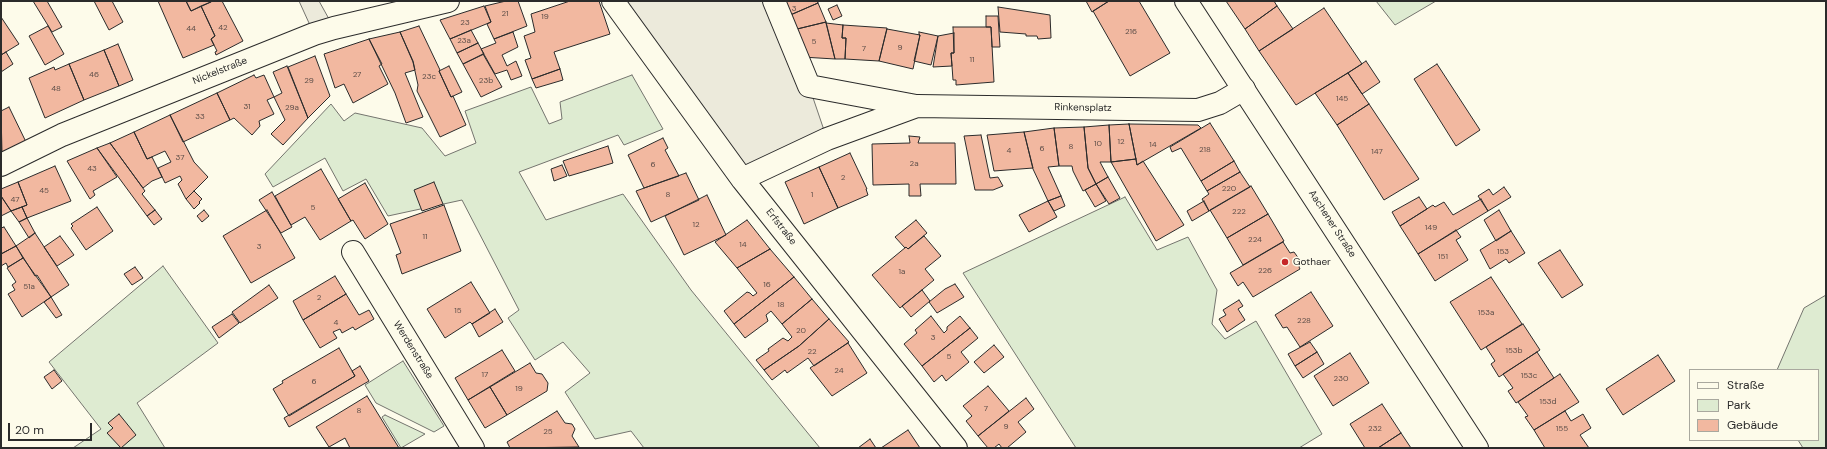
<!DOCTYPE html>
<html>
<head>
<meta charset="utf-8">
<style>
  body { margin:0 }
  #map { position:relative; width:1827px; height:449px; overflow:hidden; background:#fdfbea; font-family:"DM Sans",sans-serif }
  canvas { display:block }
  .frame { position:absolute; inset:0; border:2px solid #2b2b2b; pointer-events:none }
  .legend { position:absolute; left:1689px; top:369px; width:130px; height:72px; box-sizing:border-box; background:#fdfbea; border:1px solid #a9a89e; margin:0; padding:5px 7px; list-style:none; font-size:12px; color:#2b2b2b }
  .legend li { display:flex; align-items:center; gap:8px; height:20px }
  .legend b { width:20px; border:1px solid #a9a89e }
  .scale { position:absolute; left:8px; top:423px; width:84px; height:18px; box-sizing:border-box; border:2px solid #2b2b2b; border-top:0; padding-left:5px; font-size:12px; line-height:14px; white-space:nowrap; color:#2b2b2b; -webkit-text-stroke:3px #fdfbea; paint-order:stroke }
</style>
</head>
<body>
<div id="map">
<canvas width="1827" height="449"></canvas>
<div class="frame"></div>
<ul class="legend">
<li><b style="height:5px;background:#fdfbea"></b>Straße</li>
<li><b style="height:11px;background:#deebd1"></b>Park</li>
<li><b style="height:11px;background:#f2b8a0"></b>Gebäude</li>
</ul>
<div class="scale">20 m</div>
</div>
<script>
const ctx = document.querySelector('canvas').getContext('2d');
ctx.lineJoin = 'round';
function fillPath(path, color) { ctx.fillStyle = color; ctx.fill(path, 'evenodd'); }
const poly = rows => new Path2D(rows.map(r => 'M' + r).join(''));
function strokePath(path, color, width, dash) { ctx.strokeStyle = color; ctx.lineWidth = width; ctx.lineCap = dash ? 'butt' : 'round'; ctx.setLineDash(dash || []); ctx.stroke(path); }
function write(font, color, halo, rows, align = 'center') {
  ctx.font = font + ' "DM Sans",sans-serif'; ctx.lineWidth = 3; ctx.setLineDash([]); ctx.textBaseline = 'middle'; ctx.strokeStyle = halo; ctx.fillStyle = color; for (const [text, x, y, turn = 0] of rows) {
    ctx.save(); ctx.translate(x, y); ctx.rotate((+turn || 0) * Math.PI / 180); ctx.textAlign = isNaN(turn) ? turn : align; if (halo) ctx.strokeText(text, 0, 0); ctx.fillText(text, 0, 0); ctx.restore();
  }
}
const green = poly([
  [1376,1,1436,1,1395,25,1376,1],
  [632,75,663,129,624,145,618,135,519,172,546,220,623,194,691,290,820,448,644,448,631,431,595,439,565,392,590,373,563,342,535,360,508,318,519,310,462,200,388,216,366,179,343,191,325,158,273,187,265,174,331,104,344,121,355,113,422,128,445,156,476,143,465,111,531,87,549,124,562,119,560,102,632,75],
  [1125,197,1157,250,1188,237,1217,290,1212,324,1225,339,1256,321,1322,434,1299,448,1076,448,963,273,1125,197],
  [163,266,218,343,137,403,165,448,73,448,101,429,49,362,163,266],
  [1826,295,1826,448,1803,448,1798,440,1818,440,1818,370,1777,370,1804,308,1826,295],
  [403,361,444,426,434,432,376,403,365,385,403,361],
  [385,415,425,434,401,448,382,417,385,415]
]);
fillPath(green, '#deebd1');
strokePath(green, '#74746e', 1);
const parking = poly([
  [299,1,319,1,334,28,314,34,299,1],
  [604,1,774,1,809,86,827,139,742,179,604,1]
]);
fillPath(parking, '#eceadb');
strokePath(parking, '#74746e', 1);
const building = poly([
  [33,1,47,1,62,27,52,32,33,1],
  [94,1,112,1,123,22,109,30,94,1],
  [158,1,186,1,191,11,201,6,215,36,211,39,214,45,183,58,158,1],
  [186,1,210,1,211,2,191,11,186,1],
  [213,1,222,1,243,41,216,55,215,52,217,51,211,39,215,36,201,6,213,1],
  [506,1,518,1,527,26,494,39,487,24,491,22,485,6,506,1],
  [570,1,599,1,610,34,554,52,560,69,532,79,525,60,531,58,524,36,535,32,531,14,570,1],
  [782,1,817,1,818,3,788,16,782,1],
  [1086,1,1109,1,1092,12,1086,1],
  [1109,1,1139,1,1170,53,1130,76,1093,11,1109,1],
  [1226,1,1274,1,1277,6,1245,29,1226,1],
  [818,3,826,22,793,30,788,16,818,3],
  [837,5,842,16,833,20,828,9,837,5],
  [484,6,491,22,450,39,440,20,484,6],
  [1277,6,1293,29,1259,51,1245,29,1277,6],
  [998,7,1050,15,1051,38,1038,39,1037,36,1026,36,1026,34,1000,32,998,7],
  [1324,8,1362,64,1296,105,1259,51,1324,8],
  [986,16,998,16,1000,47,992,47,991,27,986,27,986,16],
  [1,17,19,44,1,55,1,17],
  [826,22,835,59,802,57,793,30,826,22],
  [826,23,843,25,842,38,846,38,845,59,835,59,826,23],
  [843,25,887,28,879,61,845,59,846,38,842,38,843,25],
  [48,26,64,54,45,65,29,36,48,26],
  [419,26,440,70,439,71,451,97,453,96,466,125,440,137,417,91,418,85,413,62,400,32,419,26],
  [953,27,991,27,994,82,956,85,956,80,953,80,952,66,951,53,954,53,953,27],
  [887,29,920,35,913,69,879,61,887,29],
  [471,30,478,43,457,53,450,39,471,30],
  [400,32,413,61,415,70,405,73,423,117,406,123,395,93,369,39,400,32],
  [513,32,518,47,502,55,507,66,516,61,522,76,511,80,507,70,495,74,481,49,496,43,494,39,513,32],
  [919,32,938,36,931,65,914,61,920,35,919,35,919,32],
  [954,33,954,53,951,53,952,66,933,67,938,36,954,33],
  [369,39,382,64,379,66,388,84,353,103,344,84,335,88,324,54,369,39],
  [478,43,484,54,463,64,457,53,478,43],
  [118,44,133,80,119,86,104,50,118,44],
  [104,50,119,86,84,100,69,64,104,50],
  [6,52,13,64,1,72,1,55,6,52],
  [483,54,502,87,481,97,463,64,483,54],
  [315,56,330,96,308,118,288,67,315,56],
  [1366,61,1380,82,1362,94,1348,73,1366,61],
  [69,64,84,100,45,118,29,78,54,67,55,70,69,64],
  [1437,64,1480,130,1456,146,1414,79,1437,64],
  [287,66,308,118,283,145,271,134,285,120,274,97,282,93,273,72,287,66],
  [449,66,462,92,451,97,439,71,449,66],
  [560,69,563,80,536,88,532,79,560,69],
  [1348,73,1369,104,1337,125,1315,93,1348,73],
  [254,75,256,78,264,75,274,97,267,100,274,114,259,121,260,126,252,135,234,118,230,120,217,93,254,75],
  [217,93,230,120,183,142,170,115,217,93],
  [1369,104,1419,179,1384,200,1337,125,1369,104],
  [9,107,27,144,2,154,1,111,9,107],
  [170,115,194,162,208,177,186,199,178,184,182,180,180,176,165,183,158,168,171,162,165,151,147,159,134,132,170,115],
  [1210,123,1234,161,1201,181,1181,148,1172,152,1170,147,1210,123],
  [1129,124,1136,159,1111,162,1109,125,1129,124],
  [1129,124,1198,125,1201,128,1137,165,1129,124],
  [1109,125,1111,162,1100,162,1108,177,1096,184,1088,168,1084,127,1109,125],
  [1084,127,1088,168,1096,184,1083,191,1073,171,1072,166,1059,166,1054,128,1084,127],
  [1054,128,1059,166,1048,167,1061,196,1048,201,1033,169,1024,132,1054,128],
  [134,132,147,159,152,157,162,177,152,181,143,188,110,143,134,132],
  [1024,132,1033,168,994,171,987,135,1024,132],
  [981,135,990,178,998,177,1003,186,993,190,975,190,964,136,981,135],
  [909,136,920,137,918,143,955,143,956,184,920,184,921,196,909,196,909,184,873,185,872,144,910,143,909,136],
  [663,138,668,148,665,150,679,176,644,188,628,155,663,138],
  [110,143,145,191,142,194,155,210,147,216,97,148,110,143],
  [608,146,613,163,569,176,563,161,608,146],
  [97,148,117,177,93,191,95,195,90,199,67,161,97,148],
  [850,153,867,189,866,189,868,195,838,208,819,167,850,153],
  [1136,159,1137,165,1143,161,1184,225,1156,241,1111,162,1136,159],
  [1234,161,1240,172,1207,191,1201,181,1234,161],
  [562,165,567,176,554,181,551,169,562,165],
  [55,166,71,201,27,218,22,207,27,205,18,182,55,166],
  [819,167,838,208,804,224,785,182,819,167],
  [321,169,351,221,320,240,305,217,291,225,275,196,321,169],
  [1240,172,1250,187,1209,211,1202,199,1209,194,1207,191,1240,172],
  [686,173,699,200,651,222,636,191,686,173],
  [1108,177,1120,198,1109,204,1096,184,1108,177],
  [18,182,27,205,11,211,1,196,1,189,18,182],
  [434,182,443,204,422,211,414,190,434,182],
  [365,183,388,224,365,239,353,220,351,221,338,199,365,183],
  [1096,184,1106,201,1095,207,1085,190,1096,184],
  [1251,186,1268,214,1227,238,1210,210,1251,186],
  [1504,187,1511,197,1488,211,1478,196,1489,189,1493,195,1504,187],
  [194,191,202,199,199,202,200,203,194,209,186,199,194,191],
  [272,192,292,227,281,233,259,200,272,192],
  [707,195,726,235,684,255,665,216,707,195],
  [1,196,11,211,1,216,1,196],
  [1061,196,1065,206,1054,211,1048,201,1061,196],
  [1419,197,1427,209,1400,226,1392,212,1419,197],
  [1481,199,1488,211,1418,254,1400,226,1433,205,1435,207,1444,202,1453,215,1481,199],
  [1048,201,1057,217,1029,232,1019,215,1048,201],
  [1204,201,1209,211,1192,221,1187,211,1204,201],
  [444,205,461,251,402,274,396,255,401,253,390,224,444,205],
  [22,207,27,218,19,222,11,211,22,207],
  [97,207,113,231,86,250,71,228,73,226,71,224,97,207],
  [155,210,162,219,154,225,147,216,155,210],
  [204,210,209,216,202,222,197,216,204,210],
  [267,210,295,258,251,283,223,236,267,210],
  [1499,210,1511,231,1496,241,1484,220,1499,210],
  [1268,214,1284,241,1243,265,1227,238,1268,214],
  [27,218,35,233,29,238,19,222,27,218],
  [747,220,770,249,737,268,715,242,747,220],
  [916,220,927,233,908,249,906,247,905,248,895,237,916,220],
  [4,227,16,246,1,254,1,228,4,227],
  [1456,230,1461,237,1456,240,1468,260,1435,281,1418,254,1456,230],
  [1511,231,1525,253,1509,263,1506,259,1490,269,1480,250,1511,231],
  [35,233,69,285,51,297,37,275,35,276,16,246,35,233],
  [60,236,74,255,57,266,44,247,60,236],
  [924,236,941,256,925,269,934,280,900,308,872,275,906,247,908,249,924,236],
  [1283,242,1290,253,1294,252,1302,263,1299,267,1300,269,1253,297,1243,282,1238,286,1230,273,1283,242],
  [16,246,23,258,8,267,6,263,1,266,1,254,16,246],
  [770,249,794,277,734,324,724,311,747,292,750,293,753,296,757,293,737,268,770,249],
  [1560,250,1583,285,1562,298,1538,263,1560,250],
  [23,258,51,297,22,317,8,294,15,290,12,285,16,282,7,268,23,258],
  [135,267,143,278,132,285,124,274,135,267],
  [335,276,346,294,303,320,293,301,335,276],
  [794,277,812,299,782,324,771,311,766,315,768,321,745,338,734,324,794,277],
  [1491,277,1522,324,1481,350,1450,302,1491,277],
  [471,282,490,313,472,324,470,322,445,338,427,309,471,282],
  [955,284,964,297,937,313,929,302,945,289,955,284],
  [269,285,278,298,240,323,232,312,269,285],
  [922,290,930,301,911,317,902,306,922,290],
  [1311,292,1333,326,1300,347,1287,327,1283,328,1275,315,1311,292],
  [346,294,359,315,369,310,374,319,355,330,353,327,342,333,340,329,333,332,337,338,320,348,303,320,346,294],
  [51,297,62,315,56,318,44,302,51,297],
  [812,299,829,319,799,346,764,370,756,360,769,351,768,349,783,338,788,341,792,337,782,324,812,299],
  [1239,300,1243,306,1238,309,1245,320,1227,332,1219,319,1226,315,1223,310,1239,300],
  [495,309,503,322,479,337,472,324,495,309],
  [232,314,239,323,219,338,212,327,232,314],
  [931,316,944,333,947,330,947,327,960,316,970,328,922,366,904,344,917,333,915,330,931,316],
  [829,319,849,342,814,366,808,358,787,373,785,370,772,380,764,370,799,346,829,319],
  [1523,324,1540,350,1499,377,1491,364,1495,361,1486,347,1523,324],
  [970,328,978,338,961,352,969,362,946,381,942,375,934,382,922,366,970,328],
  [1310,342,1317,352,1295,366,1288,354,1310,342],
  [848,343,867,373,832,396,810,368,848,343],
  [994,345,1004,357,984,373,974,362,994,345],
  [339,348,355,376,289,416,273,389,283,383,282,381,339,348],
  [502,350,515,371,468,400,455,378,502,350],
  [1317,352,1324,364,1303,378,1295,366,1317,352],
  [1537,352,1554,378,1516,403,1508,391,1513,388,1503,374,1537,352],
  [1350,353,1369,383,1333,406,1314,376,1350,353],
  [1658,355,1675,381,1623,415,1606,389,1658,355],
  [530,363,536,373,542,374,548,383,547,391,507,415,490,387,530,363],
  [360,366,369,381,289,427,284,418,355,376,352,371,360,366],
  [54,370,62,381,52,389,44,377,54,370],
  [1560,374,1579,402,1534,430,1525,417,1528,416,1518,402,1560,374],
  [988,386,1009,411,978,436,966,421,972,416,963,406,988,386],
  [490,387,507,415,485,428,468,400,490,387],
  [367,396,399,448,350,448,345,438,329,447,316,427,367,396],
  [1026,398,1034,409,1018,422,1026,432,1007,448,1002,448,999,444,994,448,988,448,978,436,1026,398],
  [1382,404,1401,433,1378,448,1365,448,1350,424,1382,404],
  [557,411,565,423,572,424,575,429,572,436,579,447,510,448,507,442,557,411],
  [1565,411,1571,421,1583,414,1591,428,1580,435,1589,448,1545,448,1534,430,1565,411],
  [119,414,136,435,121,448,107,433,113,428,108,423,119,414],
  [908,430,920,448,881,448,908,430],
  [1401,433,1411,448,1378,448,1401,433],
  [870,439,876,448,858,448,870,439]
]);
fillPath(building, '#f2b8a0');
strokePath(building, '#2b2b2b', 1);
const street = poly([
  [613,1,742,179,956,448],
  [774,1,809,86,916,106],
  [1,165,62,135,314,34,334,28,448,1],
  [742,179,827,139,917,106,1198,110,1220,103,1244,89],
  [353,252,473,448]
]);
const secondary = poly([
  [1186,1,1477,448]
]);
strokePath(street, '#2b2b2b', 24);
strokePath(secondary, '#2b2b2b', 24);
strokePath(street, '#fdfbea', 22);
strokePath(secondary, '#fdfbea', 22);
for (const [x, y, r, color] of [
  [1285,262,4,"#c62828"]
]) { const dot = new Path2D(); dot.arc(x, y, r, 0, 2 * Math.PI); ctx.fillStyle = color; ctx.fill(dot); strokePath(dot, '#fdfbea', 1.5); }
write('8px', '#5d4e48', null, [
  ["3",794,9],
  ["21",505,14],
  ["19",545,17],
  ["23",465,23],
  ["42",223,28],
  ["44",191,29],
  ["216",1131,32],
  ["23a",464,41],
  ["5",814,42],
  ["9",900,48],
  ["7",864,49],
  ["11",972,60],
  ["46",94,75],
  ["27",357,75],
  ["23c",429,77],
  ["29",309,81],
  ["23b",486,81],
  ["48",56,89],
  ["145",1342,99],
  ["31",247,107],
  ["29a",292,108],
  ["33",200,117],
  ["12",1121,142],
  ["10",1098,144],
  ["14",1153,145],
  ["8",1071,147],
  ["6",1042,149],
  ["218",1205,150],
  ["4",1009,151],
  ["147",1377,152],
  ["37",180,158],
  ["2a",914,164],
  ["6",653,165],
  ["43",92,169],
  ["2",843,178],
  ["220",1229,189],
  ["45",44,191],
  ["8",668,195],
  ["1",812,195],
  ["47",15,200],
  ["5",313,208],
  ["222",1239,212],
  ["12",696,225],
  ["149",1431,228],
  ["11",425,237],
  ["224",1255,240],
  ["14",743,245],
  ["3",259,247],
  ["153",1503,252],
  ["151",1443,257],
  ["226",1265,271],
  ["1a",902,272],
  ["16",767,285],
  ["51a",29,287],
  ["2",319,298],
  ["18",781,305],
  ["15",458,311],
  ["153a",1486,313],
  ["228",1304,321],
  ["4",336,323],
  ["20",801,331],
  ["3",933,338],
  ["153b",1514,351],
  ["22",812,352],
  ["5",949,357],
  ["24",839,371],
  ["17",485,375],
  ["153c",1529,376],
  ["230",1341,379],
  ["6",314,382],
  ["19",519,389],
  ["153d",1548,402],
  ["7",986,409],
  ["8",359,411],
  ["9",1006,427],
  ["232",1375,429],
  ["155",1562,429],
  ["25",548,432]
]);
write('10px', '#2b2b2b', '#fdfbea', [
  ["Nickelstraße",220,71,-22],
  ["Rinkensplatz",1083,108,1],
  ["Aachener Straße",1332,224,57],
  ["Erfstraße",781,227,52],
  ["Werdenstraße",413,350,58]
]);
write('10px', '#2b2b2b', '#fdfbea', [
  ["Gothaer",1293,262]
], 'left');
</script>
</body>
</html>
